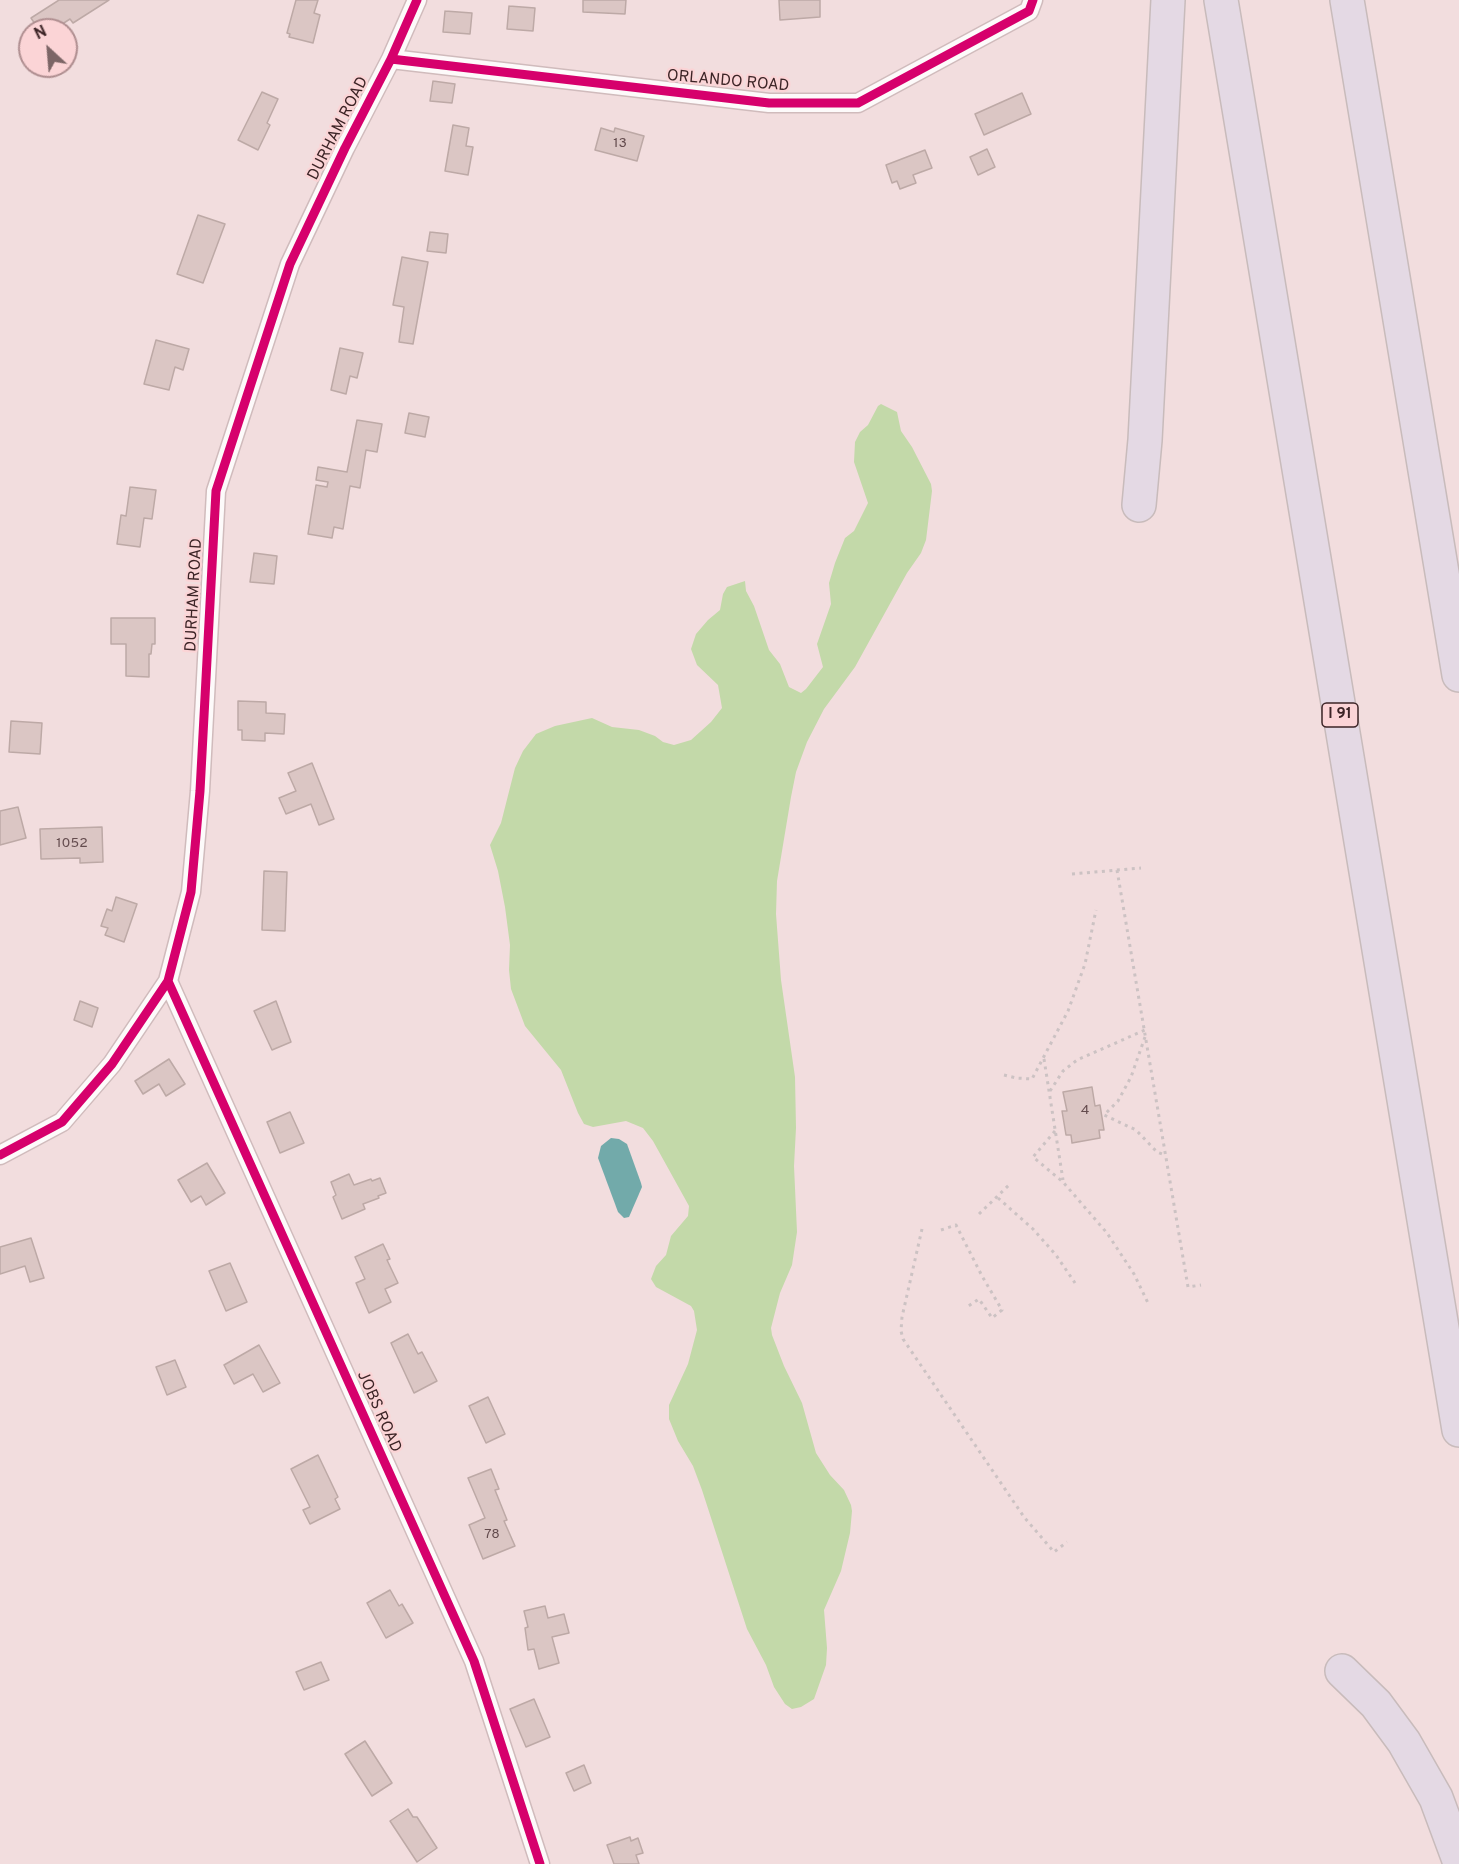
<!DOCTYPE html>
<html>
<head>
<meta charset="utf-8">
<style>
  body { margin:0 }
  #map { position:relative; width:1459px; height:1864px; overflow:hidden; background:#f2ddde; font-family:Overpass,sans-serif }
  canvas { display:block }
  .north { position:absolute; left:18px; top:18px; width:60px; height:60px; box-sizing:border-box; background:#fbd4d6; border:2px solid #af8e90; border-radius:50%; rotate:334deg; font-size:16px; font-weight:700; line-height:24px; text-align:center; color:#3c2426 }
  .north::after { content:''; display:block; margin:auto; width:21px; height:27px; background:#7c6566; clip-path:polygon(50% 0,100% 100%,50% 72%,0 100%) }
</style>
</head>
<body>
<div id="map">
<canvas width="1459" height="1864"></canvas>
<div class="north">N</div>
</div>
<script>
const ctx = document.querySelector('canvas').getContext('2d');
ctx.lineJoin = 'round';
function fillPath(path, color) { ctx.fillStyle = color; ctx.fill(path, 'evenodd'); }
const poly = rows => new Path2D(rows.map(r => 'M' + r).join(''));
function strokePath(path, color, width, dash) { ctx.strokeStyle = color; ctx.lineWidth = width; ctx.lineCap = dash ? 'butt' : 'round'; ctx.setLineDash(dash || []); ctx.stroke(path); }
function write(font, color, halo, rows, align = 'center') {
  ctx.font = font + ' Overpass,sans-serif'; ctx.lineWidth = 4.5; ctx.setLineDash([]); ctx.textBaseline = 'middle'; ctx.strokeStyle = halo; ctx.fillStyle = color; for (const [text, x, y, turn = 0] of rows) {
    ctx.save(); ctx.translate(x, y); ctx.rotate((+turn || 0) * Math.PI / 180); ctx.textAlign = isNaN(turn) ? turn : align; if (halo) ctx.strokeText(text, 0, 0); ctx.fillText(text, 0, 0); ctx.restore();
  }
}
fillPath(poly([
  [881,404,897,412,901,431,912,447,931,484,932,491,926,540,921,553,907,573,855,667,824,709,807,742,796,772,791,797,777,881,776,914,781,980,795,1077,796,1128,794,1166,797,1232,792,1265,780,1293,771,1328,772,1335,784,1366,802,1403,816,1453,830,1475,844,1490,851,1505,852,1511,850,1533,841,1571,824,1610,827,1648,826,1665,814,1699,801,1707,792,1709,785,1704,774,1687,766,1665,747,1629,702,1490,693,1466,678,1441,669,1419,669,1405,688,1364,697,1330,694,1311,691,1306,656,1287,651,1279,656,1266,666,1255,671,1236,688,1216,689,1206,653,1141,643,1128,626,1121,593,1127,584,1124,578,1113,561,1070,525,1026,511,989,509,970,510,945,505,907,498,871,490,845,501,823,515,768,523,751,536,734,555,726,592,718,612,727,639,730,655,736,663,742,674,745,691,740,711,722,722,708,718,685,697,665,691,649,696,634,708,620,720,610,723,594,727,587,745,581,746,591,754,606,769,650,780,664,789,687,801,693,806,689,823,667,817,644,831,604,829,583,835,563,845,538,854,531,868,503,854,462,855,442,860,432,868,425,878,406]
]), '#c3d9a9');
fillPath(poly([
  [611,1138,619,1139,627,1144,641,1183,642,1187,629,1217,624,1218,618,1212,598,1158,601,1146]
]), '#72aaaa');
const building = poly([
  [59,0,109,0,73,23,70,19,53,30,39,30,31,18,59,0],
  [296,0,318,0,314,13,320,15,313,43,289,37,290,34,287,33,296,0],
  [583,0,626,0,625,14,583,12,583,0],
  [779,0,820,0,820,17,780,20,779,0],
  [509,6,535,8,533,31,507,29,509,6],
  [445,11,472,13,470,34,443,32,445,11],
  [433,81,455,84,452,103,430,101,433,81],
  [262,92,278,99,267,123,270,125,258,150,238,140,262,92],
  [1022,93,1031,114,984,135,975,114,1022,93],
  [453,125,469,128,466,146,473,147,468,175,445,171,453,125],
  [601,128,614,132,615,128,644,136,637,161,595,150,601,128],
  [987,149,995,167,978,175,970,157,987,149],
  [925,150,932,168,913,175,916,183,900,189,897,181,892,183,886,165,925,150],
  [198,215,225,224,203,283,177,274,198,215],
  [430,232,448,234,446,253,427,251,430,232],
  [402,257,428,262,413,344,399,342,404,307,393,305,402,257],
  [156,340,189,349,183,370,175,367,169,390,144,384,156,340],
  [340,348,363,353,357,378,350,376,346,394,331,390,340,348],
  [409,413,429,417,425,437,405,433,409,413],
  [357,420,382,424,377,452,366,450,360,488,350,486,343,529,334,527,332,538,308,534,316,485,327,487,328,482,316,480,318,467,347,472,357,420],
  [130,487,156,490,152,519,144,518,140,547,117,544,121,515,126,516,130,487],
  [254,553,277,556,274,584,250,582,254,553],
  [111,618,155,618,155,644,152,644,151,654,149,654,149,677,126,676,126,644,111,644,111,618],
  [238,701,266,702,266,713,285,714,284,734,265,733,265,741,242,740,242,730,238,730,238,701],
  [11,721,42,723,40,754,9,752,11,721],
  [312,763,334,819,319,825,311,804,286,814,279,798,296,791,288,773,312,763],
  [18,807,26,838,0,845,0,811,18,807],
  [102,827,103,862,80,863,80,858,41,859,40,829,102,827],
  [264,871,287,872,285,931,262,930,264,871],
  [116,897,137,904,124,942,105,935,108,928,101,926,107,909,112,911,116,897],
  [80,1001,98,1008,92,1027,74,1020,80,1001],
  [276,1001,291,1042,272,1050,254,1011,276,1001],
  [169,1059,185,1084,166,1096,159,1084,143,1094,135,1081,169,1059],
  [1092,1087,1095,1106,1100,1105,1104,1130,1099,1130,1100,1138,1072,1143,1071,1135,1066,1135,1062,1111,1067,1111,1063,1092,1092,1087],
  [290,1112,304,1143,280,1153,267,1122,290,1112],
  [207,1163,225,1193,206,1205,201,1196,191,1202,178,1180,207,1163],
  [349,1174,354,1185,371,1179,372,1181,380,1178,386,1193,378,1196,379,1198,363,1204,365,1209,342,1219,333,1197,336,1195,331,1182,349,1174],
  [31,1238,44,1278,30,1282,25,1266,0,1274,0,1247,31,1238],
  [383,1244,390,1259,387,1260,398,1283,385,1289,391,1302,369,1313,356,1283,365,1279,355,1257,383,1244],
  [230,1263,247,1302,226,1311,209,1271,230,1263],
  [408,1334,418,1354,422,1352,437,1381,414,1393,391,1343,408,1334],
  [259,1345,280,1383,263,1392,253,1374,234,1384,224,1365,259,1345],
  [175,1360,186,1387,167,1395,156,1367,175,1360],
  [488,1397,505,1434,486,1443,469,1406,488,1397],
  [318,1455,338,1497,335,1499,340,1509,310,1524,303,1510,310,1507,291,1469,318,1455],
  [491,1469,499,1489,495,1490,507,1520,504,1521,515,1546,483,1559,469,1525,485,1518,468,1478,491,1469],
  [390,1590,399,1606,402,1604,413,1623,386,1638,367,1603,390,1590],
  [545,1606,548,1618,564,1614,569,1633,552,1637,559,1663,539,1669,534,1649,528,1650,525,1628,528,1627,524,1611,545,1606],
  [321,1662,329,1680,304,1690,296,1672,321,1662],
  [534,1699,550,1737,526,1747,510,1709,534,1699],
  [365,1741,392,1783,372,1796,345,1754,365,1741],
  [584,1765,591,1783,574,1791,566,1773,584,1765],
  [408,1809,413,1817,417,1817,437,1848,417,1862,390,1821,408,1809],
  [630,1837,631,1841,638,1838,643,1853,636,1855,639,1864,614,1864,607,1845,630,1837]
]);
fillPath(building, '#dbc6c4');
strokePath(building, '#bda9a6', 1.5);
const minor = poly([
  [391,59,769,103,858,103,1029,11,1033,0],
  [168,981,474,1661,540,1864],
  [0,1155,62,1122,112,1064,168,981,191,892,200,791,216,491,290,264,345,148,391,59,417,0]
]);
const motorway = poly([
  [1221,0,1459,1430],
  [1347,0,1459,675],
  [1139,505,1145,440,1168,0],
  [1342,1671,1376,1704,1404,1742,1436,1798,1459,1860]
]);
strokePath(minor, '#d0bbbc', 21);
strokePath(motorway, '#c8bbbb', 36);
strokePath(poly([
  [1117,870,1188,1287,1201,1285],
  [1072,874,1141,868],
  [1145,1037,1131,1077,1118,1101,1104,1115,1136,1130,1157,1152,1165,1155],
  [1044,1059,1063,1180],
  [1004,1075,1016,1078,1032,1079,1068,1011,1085,964,1096,910],
  [1050,1091,1063,1071,1077,1060,1145,1030],
  [1055,1131,1033,1157,1063,1182,1107,1233,1134,1274,1148,1303],
  [998,1198,1033,1229,1056,1255,1075,1283],
  [979,1214,1009,1185],
  [922,1229,902,1317,901,1331,903,1339,1024,1517,1054,1552,1067,1542],
  [941,1230,956,1225,982,1276,1002,1310,992,1318,979,1299,967,1307]
]), '#ccc2c3', 3, [3, 4.5]);
strokePath(minor, '#fdfafa', 18);
strokePath(motorway, '#e4d9e4', 33);
strokePath(poly([
  [391,59,769,103,858,103,1029,11,1033,0],
  [168,981,474,1661,540,1864],
  [0,1155,62,1122,112,1064,168,981,191,892,200,791,216,491,290,264,345,148,391,59,417,0]
]), '#d6006c', 9);
write('14px', '#644c4e', null, [
  ["13",620,144],
  ["1052",72,844],
  ["4",1085,1111],
  ["78",492,1535]
]);
for (const [x, y, w] of [
  [1340,715,36]
]) { const box = new Path2D(); box.roundRect(x - w / 2, y - 12, w, 24, 4.5); ctx.fillStyle = '#fbd4d6'; ctx.fill(box); strokePath(box, '#3c2426', 1.5); }
write('bold 15px', '#3c2426', null, [
  ["I 91",1340,715]
]);
write('16px', '#3c2426', '#fbd4d6', [
  ["ORLANDO ROAD",728,82,5],
  ["DURHAM ROAD",339,129,-63],
  ["DURHAM ROAD",195,595,-87],
  ["JOBS ROAD",378,1412,66]
]);
</script>
</body>
</html>
